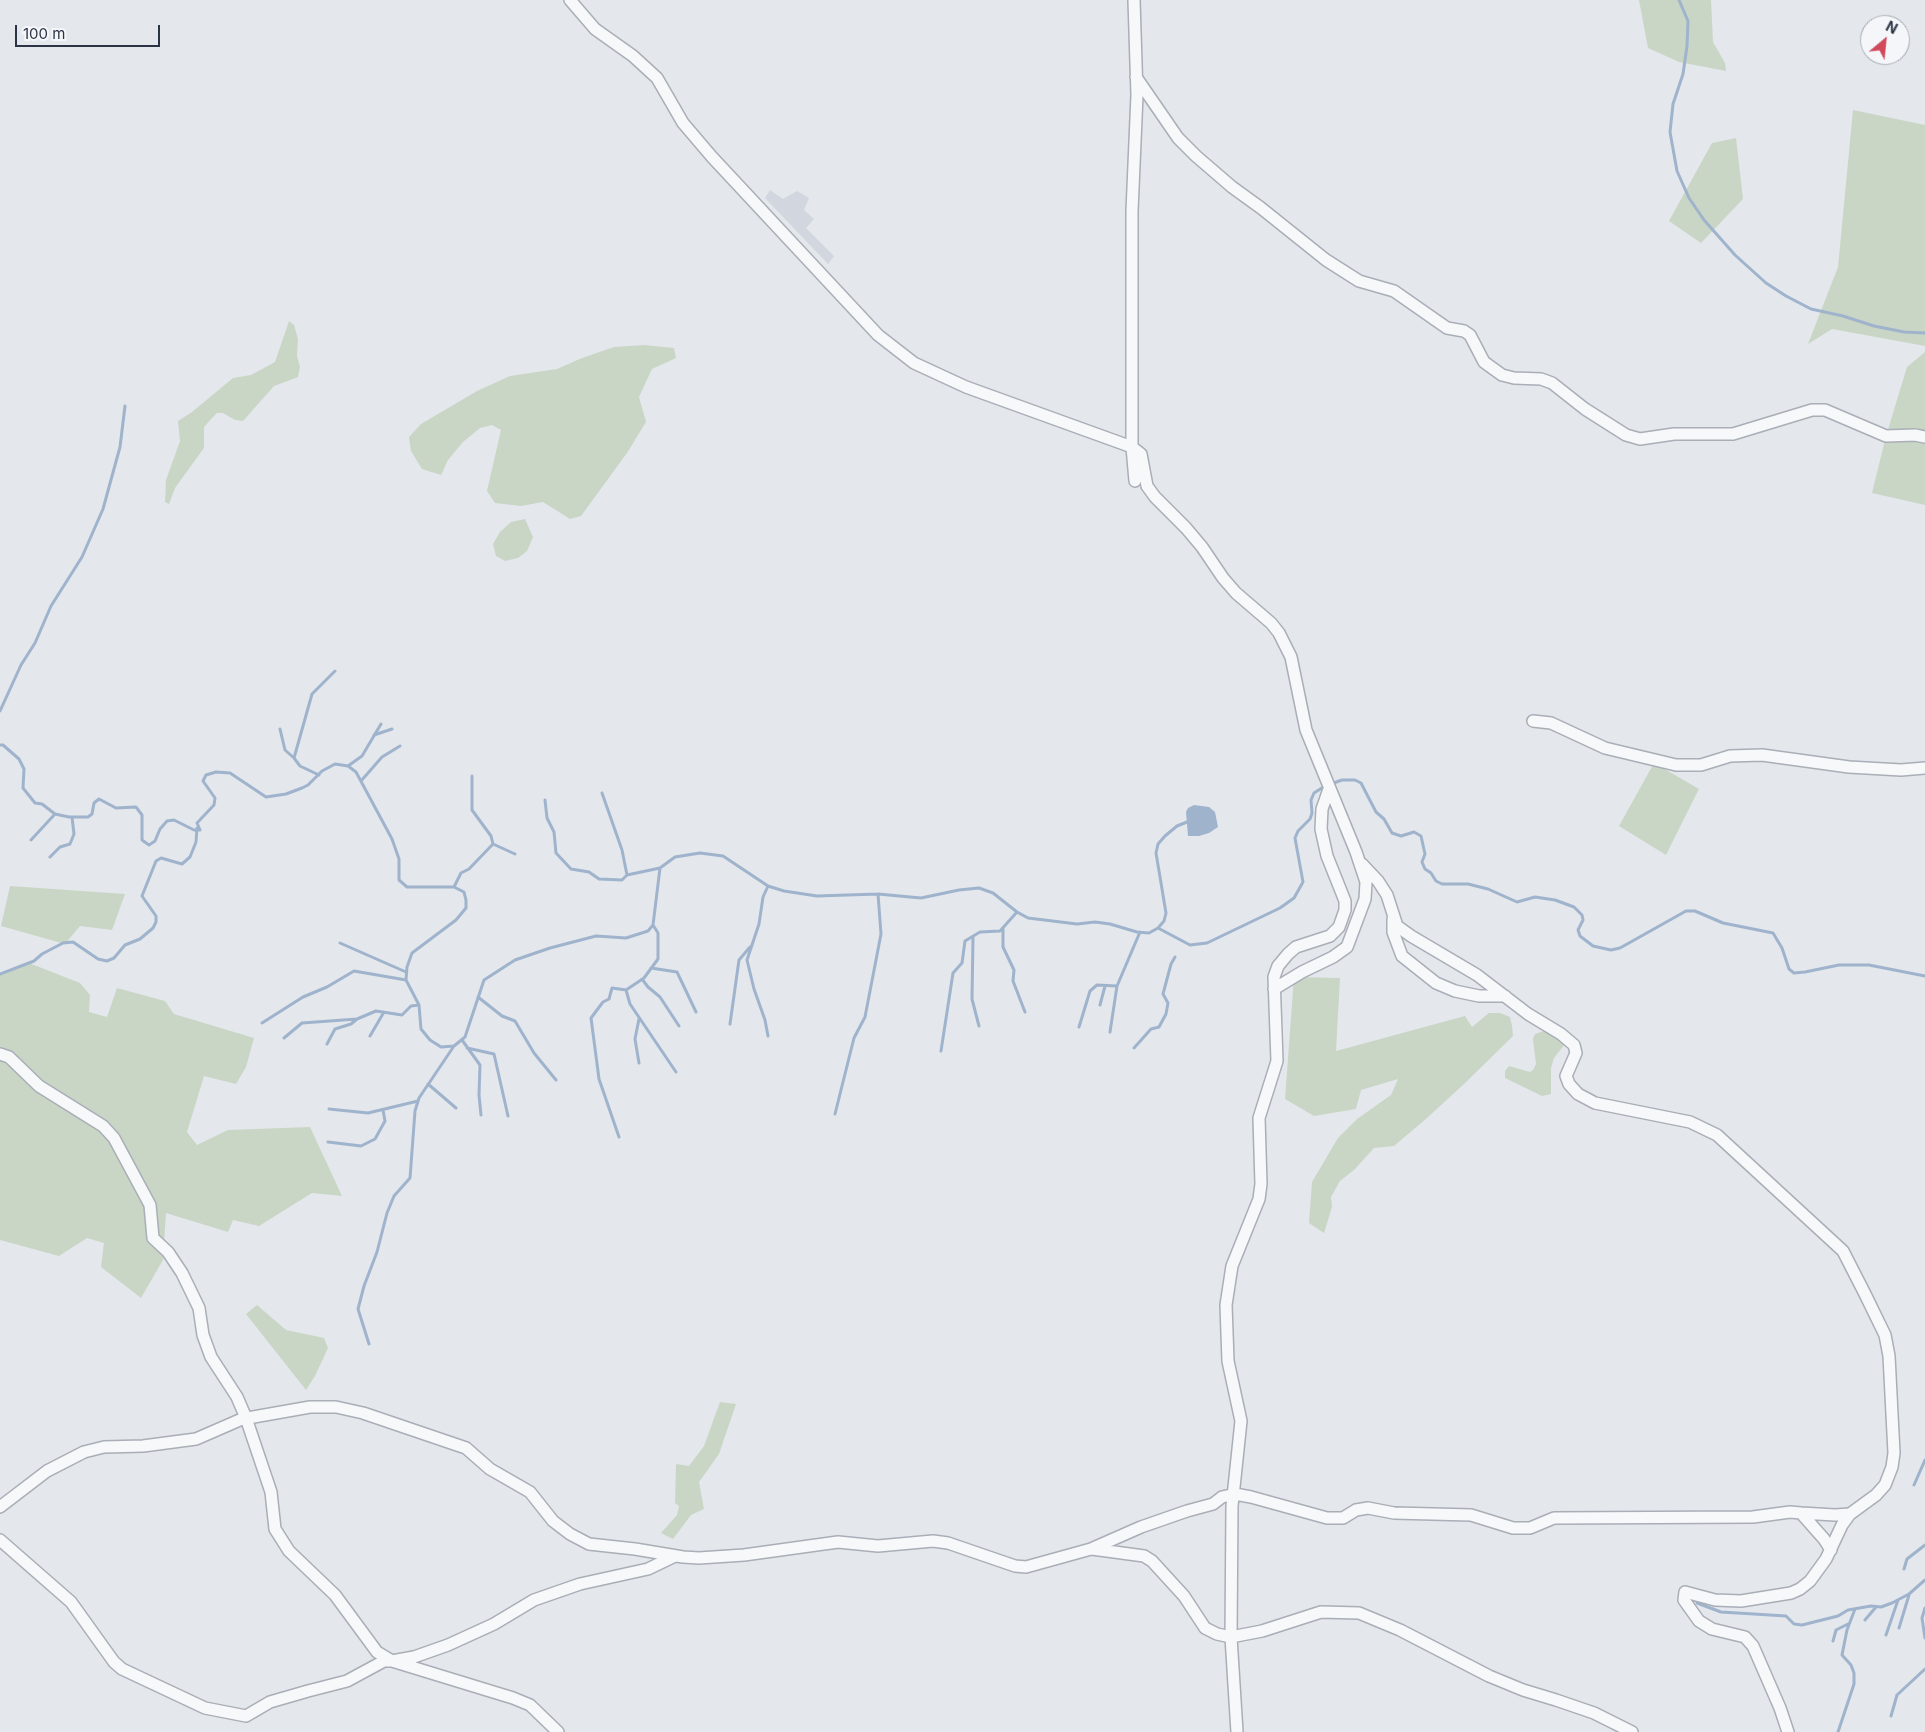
<!DOCTYPE html>
<html>
<head>
<meta charset="utf-8">
<style>
  body { margin:0 }
  #map { position:relative; width:1925px; height:1732px; overflow:hidden; background:#e4e7ec; font-family:Inter,sans-serif }
  canvas { display:block }
  .north { position:absolute; left:1860px; top:15px; width:50px; height:50px; box-sizing:border-box; background:#f4f6f9; border:1px solid #a4a8b1; border-radius:50%; rotate:28deg; font-size:14px; font-weight:700; line-height:20px; text-align:center; color:#2b3445 }
  .north::after { content:''; display:block; margin:auto; width:18px; height:22px; background:#d1495b; clip-path:polygon(50% 0,100% 100%,50% 72%,0 100%) }
  .scale { position:absolute; left:15px; top:25px; width:145px; height:22px; box-sizing:border-box; border:2px solid #2b3445; border-top:0; padding-left:6px; font-size:15px; line-height:18px; white-space:nowrap; color:#2b3445; -webkit-text-stroke:4px #f4f6f9; paint-order:stroke }
</style>
</head>
<body>
<div id="map">
<canvas width="1925" height="1732"></canvas>
<div class="north">N</div>
<div class="scale">100 m</div>
</div>
<script>
const ctx = document.querySelector('canvas').getContext('2d');
ctx.lineJoin = 'round';
function fillPath(path, color) { ctx.fillStyle = color; ctx.fill(path, 'evenodd'); }
const poly = rows => new Path2D(rows.map(r => 'M' + r).join(''));
function strokePath(path, color, width, dash) { ctx.strokeStyle = color; ctx.lineWidth = width; ctx.lineCap = dash ? 'butt' : 'round'; ctx.setLineDash(dash || []); ctx.stroke(path); }
fillPath(poly([
  [770,190,783,199,797,191,809,198,804,210,814,219,806,228,834,256,828,264,765,198]
]), '#d2d6de');
fillPath(poly([
  [1639,0,1711,0,1713,42,1725,63,1726,71,1679,62,1648,48],
  [1853,110,1925,125,1925,346,1832,329,1808,344,1838,267],
  [1736,138,1743,199,1701,243,1669,221,1712,143],
  [289,321,294,325,298,339,297,356,300,367,298,377,274,386,243,421,235,420,223,413,217,413,212,418,204,427,204,448,175,488,169,504,165,502,166,480,180,441,178,421,192,412,233,378,251,375,275,362],
  [644,345,674,348,676,358,652,369,639,397,646,422,627,453,581,516,570,519,543,502,521,506,495,503,487,491,501,430,492,425,480,428,463,442,448,460,441,475,422,469,411,451,409,437,421,424,477,391,510,376,557,369,582,358,614,347],
  [1925,352,1925,505,1872,493,1886,436,1907,367],
  [525,519,533,537,527,551,518,558,505,561,496,556,493,544,500,532,511,522],
  [1654,763,1699,789,1666,855,1619,826],
  [10,886,125,894,112,930,80,926,65,944,1,926],
  [29,963,80,983,90,995,89,1012,107,1017,117,988,165,1001,174,1014,254,1038,246,1067,236,1084,204,1076,187,1132,197,1145,228,1130,310,1127,342,1196,312,1193,259,1226,233,1220,228,1232,166,1213,163,1260,141,1298,101,1267,104,1243,87,1238,59,1256,0,1240,0,974],
  [1294,977,1340,978,1336,1051,1465,1016,1472,1027,1489,1013,1500,1013,1510,1017,1512,1026,1513,1036,1464,1084,1427,1118,1394,1146,1374,1148,1354,1170,1340,1181,1331,1197,1332,1207,1324,1233,1309,1223,1312,1182,1338,1138,1357,1119,1391,1095,1398,1079,1361,1090,1356,1109,1314,1116,1285,1099],
  [1547,1030,1565,1044,1554,1058,1551,1068,1551,1094,1542,1096,1505,1078,1505,1071,1509,1066,1530,1072,1533,1070,1536,1064,1533,1039,1535,1034],
  [257,1305,286,1330,324,1338,328,1348,315,1376,306,1390,246,1314],
  [720,1402,736,1404,719,1454,699,1482,704,1509,691,1515,673,1539,661,1533,677,1515,679,1506,675,1503,676,1464,689,1466,704,1446]
]), '#c9d6c5');
fillPath(poly([
  [1194,805,1209,807,1215,812,1218,827,1209,833,1199,836,1188,836,1186,812,1188,808]
]), '#9fb4cc');
strokePath(poly([
  [1679,0,1688,21,1687,46,1683,74,1673,104,1670,132,1677,171,1689,198,1704,220,1735,255,1766,283,1786,296,1811,309,1843,316,1874,326,1904,332,1925,333],
  [0,711,21,665,35,643,51,606,82,557,103,509,120,447,125,406],
  [280,729,285,750,294,758],
  [374,735,392,729],
  [0,745,3,745,19,759,24,769,23,788,35,803,42,804,55,814,69,817,88,817,92,814,94,803,99,799,116,808,136,807,142,815,142,840,149,845,155,841,160,829,167,821,174,820,194,830,200,830,197,823,214,805,215,798,203,781,206,775,216,772,230,773,266,797,286,794,302,788,308,785,322,771,335,764,348,766,356,772,392,839,399,859,399,880,407,887,454,887,464,892,466,900,466,908,456,920,412,953,407,967,406,980,419,1005,421,1029,430,1040,441,1047,454,1046,465,1037,484,980,515,960,550,948,596,936,626,938,648,931,653,925,660,868,675,857,700,853,723,856,768,886,784,891,817,896,878,894,921,898,959,890,979,888,993,893,1017,912,1028,918,1077,924,1095,922,1110,924,1137,932,1149,933,1158,928,1164,921,1166,913,1156,853,1158,844,1165,836,1177,826,1187,822],
  [348,766,362,756,381,724],
  [319,775,300,766,294,758,312,694,335,671],
  [361,781,382,757,400,746],
  [1331,784,1342,780,1355,780,1361,783,1376,812,1384,819,1392,833,1401,836,1414,832,1421,836,1425,854,1422,862,1425,869,1431,873,1436,881,1442,884,1468,884,1488,889,1517,902,1535,897,1555,900,1574,907,1582,915,1583,920,1578,930,1580,936,1593,946,1611,950,1620,948,1686,911,1695,911,1723,923,1773,933,1782,948,1789,969,1794,973,1805,972,1839,965,1869,965,1925,976],
  [602,793,622,850,627,875,660,868],
  [545,800,547,818,554,832,556,853,571,869,589,872,599,879,622,880,627,875],
  [31,840,55,814],
  [493,844,515,854],
  [50,857,60,847,70,844,74,834,72,817],
  [768,886,763,897,759,924,747,960,754,989,765,1020,768,1036],
  [454,887,461,873,469,869,493,844,491,836,472,810,472,776],
  [653,925,658,933,658,959,644,978,626,990,630,1004,676,1072],
  [1003,928,1003,947,1014,970,1013,981,1025,1012],
  [1158,928,1190,945,1207,943,1280,908,1294,898,1303,882,1295,838,1298,831,1310,819,1312,813,1311,800,1314,793,1325,786],
  [973,937,972,999,979,1026],
  [340,943,406,972],
  [651,968,677,972,696,1012],
  [0,974,34,961,42,954,63,943,73,942,98,959,107,961,114,958,125,945,140,939,153,928,156,922,156,916,142,896,156,861,161,858,182,864,190,857,196,842,197,828],
  [642,979,648,987,660,997,679,1026],
  [478,997,502,1016,515,1021,534,1053,556,1080],
  [1100,1005,1105,986],
  [639,1019,635,1039,639,1063],
  [262,1023,303,997,327,987,354,971,406,980],
  [730,1024,739,960,750,947],
  [1079,1027,1090,991,1097,985,1117,986,1140,932],
  [1110,1032,1117,986],
  [370,1036,384,1012],
  [284,1038,302,1023,357,1019,376,1011,402,1015,411,1006,419,1005],
  [462,1040,480,1065,479,1095,481,1115],
  [327,1044,335,1029,351,1024,357,1019],
  [467,1048,494,1054,508,1116],
  [1134,1048,1151,1029,1159,1027,1166,1014,1168,1003,1163,994,1171,964,1175,957],
  [941,1051,953,973,962,963,965,941,980,932,1000,931,1017,912],
  [428,1084,456,1108],
  [329,1109,368,1113,418,1101],
  [835,1114,854,1038,865,1017,881,934,878,894],
  [619,1137,599,1079,591,1018,603,1002,609,999,612,988,626,990],
  [328,1142,361,1146,375,1139,385,1121,383,1110],
  [369,1344,358,1309,364,1286,377,1252,387,1213,394,1196,410,1178,415,1111,419,1098,454,1046],
  [1914,1485,1925,1460],
  [1904,1569,1907,1559,1925,1545],
  [1697,1603,1721,1612,1786,1616,1794,1624,1802,1625,1838,1616,1848,1610,1871,1606,1881,1607,1892,1603,1909,1594,1925,1580],
  [1925,1608,1922,1618,1925,1638],
  [1865,1620,1876,1607],
  [1899,1628,1909,1595],
  [1886,1635,1898,1600],
  [1833,1641,1836,1630,1848,1624],
  [1891,1716,1897,1695,1925,1669],
  [1838,1732,1854,1684,1854,1673,1851,1665,1842,1655,1847,1630,1855,1609]
]), '#9fb4cc', 3);
const minor = poly([
  [570,0,595,29,633,56,657,78,683,123,712,157,878,335,914,363,966,387,1132,447,1141,454,1147,486,1155,497,1186,528,1202,547,1223,578,1236,593,1271,623,1279,633,1291,657,1306,730,1356,852,1366,882,1365,899,1347,947,1333,957,1302,972,1274,989],
  [1134,0,1137,95,1132,211,1132,447,1135,481],
  [1136,77,1178,138,1196,156,1232,187,1261,208,1326,260,1359,281,1394,291,1447,328,1464,331,1470,335,1484,362,1502,375,1514,378,1541,379,1552,383,1585,409,1626,435,1640,439,1674,434,1733,434,1812,410,1825,410,1886,436,1915,435,1925,437],
  [1533,721,1551,723,1605,748,1676,765,1701,765,1730,756,1762,755,1849,767,1901,770,1925,768],
  [1362,864,1378,881,1387,895,1397,926,1411,936,1477,975,1528,1014,1561,1034,1574,1045,1576,1053,1566,1076,1569,1084,1578,1094,1595,1103,1690,1122,1717,1135,1843,1251,1865,1294,1885,1335,1889,1356,1894,1453,1892,1467,1885,1485,1876,1495,1850,1514,1842,1525,1826,1559,1810,1581,1800,1589,1791,1593,1741,1601,1715,1600,1685,1592,1684,1600,1699,1621,1712,1629,1745,1637,1753,1646,1780,1708,1788,1732],
  [1393,919,1393,932,1402,956,1436,983,1455,991,1479,996,1505,996],
  [0,1054,9,1057,39,1086,103,1126,114,1138,150,1205,153,1238,168,1252,182,1273,199,1308,203,1335,211,1357,237,1397,246,1418,271,1492,275,1529,289,1551,335,1595,377,1652,392,1661,414,1657,448,1645,494,1624,534,1600,580,1584,648,1569,675,1556],
  [0,1507,47,1471,84,1452,104,1447,143,1446,196,1439,242,1419,310,1407,336,1407,363,1413,466,1448,490,1469,530,1492,553,1521,570,1534,589,1544,635,1549,683,1557,699,1558,744,1555,838,1542,878,1546,933,1541,948,1543,1015,1566,1026,1567,1091,1549,1141,1527,1187,1511,1213,1504,1222,1497,1235,1494,1251,1497,1327,1518,1343,1518,1356,1510,1368,1508,1394,1513,1471,1515,1513,1528,1530,1528,1554,1518,1753,1517,1790,1512,1801,1513,1824,1539,1831,1550],
  [1801,1513,1835,1515,1850,1514],
  [0,1540,71,1602,114,1662,122,1669,205,1708,246,1716,270,1702,308,1691,347,1681,384,1661,392,1661,513,1698,530,1705,558,1732],
  [1092,1549,1144,1556,1152,1561,1184,1596,1205,1628,1217,1634,1231,1637,1262,1631,1321,1612,1359,1613,1400,1630,1489,1676,1523,1690,1556,1700,1594,1713,1632,1732],
  [1237,1732,1231,1637,1232,1506,1241,1421,1228,1361,1226,1305,1232,1266,1259,1199,1261,1184,1259,1118,1277,1061,1274,977,1278,966,1288,954,1296,947,1330,936,1339,927,1345,910,1345,901,1327,856,1321,829,1322,809,1329,789]
]);
strokePath(minor, '#a9aeb7', 14);
strokePath(minor, '#f7f8fa', 11);
</script>
</body>
</html>
